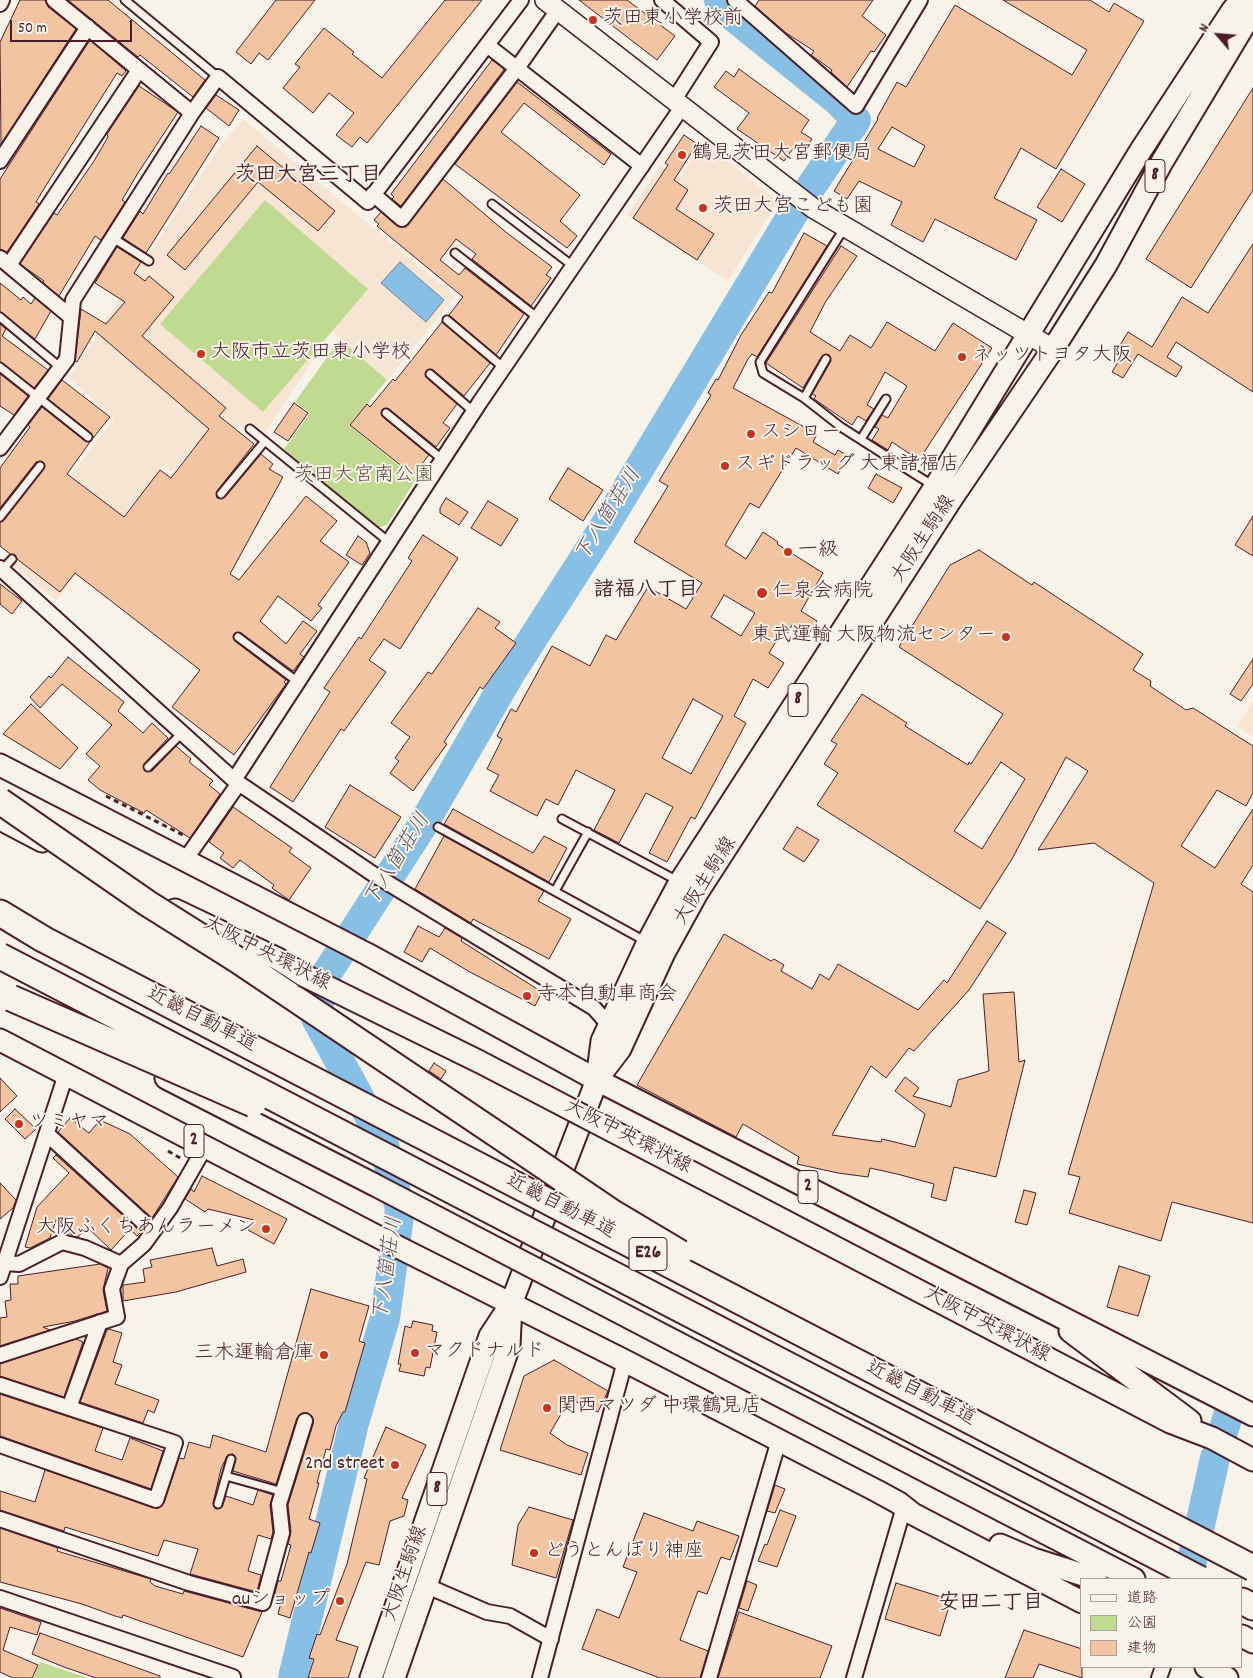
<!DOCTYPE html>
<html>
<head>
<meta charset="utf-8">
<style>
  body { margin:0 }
  #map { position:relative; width:1253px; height:1678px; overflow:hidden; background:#f7f3e8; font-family:Dekko,"Klee One",sans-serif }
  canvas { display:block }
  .legend { position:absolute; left:1080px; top:1578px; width:162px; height:90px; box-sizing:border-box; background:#f7f3e8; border:1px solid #b29e9c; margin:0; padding:6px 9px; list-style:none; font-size:15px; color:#4a1f2b }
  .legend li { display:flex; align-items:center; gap:10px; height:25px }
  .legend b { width:25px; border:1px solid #b29e9c }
  .north { position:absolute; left:1193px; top:10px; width:50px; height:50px; -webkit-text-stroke:4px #f7f3e8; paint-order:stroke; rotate:297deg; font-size:14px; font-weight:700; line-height:20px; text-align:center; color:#4a1f2b }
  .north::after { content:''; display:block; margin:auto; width:18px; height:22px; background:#4a1f2b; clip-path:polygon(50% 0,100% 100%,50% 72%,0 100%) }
  .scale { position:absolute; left:10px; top:20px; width:122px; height:22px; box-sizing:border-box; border:2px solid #4a1f2b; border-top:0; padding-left:6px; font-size:15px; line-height:18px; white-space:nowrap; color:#4a1f2b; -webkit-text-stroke:4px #f7f3e8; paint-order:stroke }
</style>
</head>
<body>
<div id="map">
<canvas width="1253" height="1678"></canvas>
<ul class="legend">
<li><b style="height:6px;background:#f7f3e8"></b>道路</li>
<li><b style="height:14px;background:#c1da91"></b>公園</li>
<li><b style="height:14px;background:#f3c4a2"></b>建物</li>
</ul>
<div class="north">N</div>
<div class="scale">50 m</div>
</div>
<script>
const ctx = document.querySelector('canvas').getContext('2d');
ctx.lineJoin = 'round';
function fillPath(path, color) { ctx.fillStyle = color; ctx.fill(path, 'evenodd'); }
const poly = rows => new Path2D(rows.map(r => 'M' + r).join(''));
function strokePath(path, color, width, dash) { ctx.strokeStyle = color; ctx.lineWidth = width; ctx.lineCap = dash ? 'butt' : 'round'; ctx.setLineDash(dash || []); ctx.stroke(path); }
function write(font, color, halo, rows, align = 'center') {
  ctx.font = font + ' Dekko,"Klee One",sans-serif'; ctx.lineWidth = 4; ctx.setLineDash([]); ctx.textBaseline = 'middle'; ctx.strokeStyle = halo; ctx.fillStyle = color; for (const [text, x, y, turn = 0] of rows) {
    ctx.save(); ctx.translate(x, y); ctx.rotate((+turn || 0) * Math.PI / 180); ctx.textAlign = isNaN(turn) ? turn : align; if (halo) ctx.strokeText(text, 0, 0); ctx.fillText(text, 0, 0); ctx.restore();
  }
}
fillPath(poly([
  [243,119,455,296,387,380,332,331,259,442,239,423,208,451,196,442,173,473,163,465,56,601,6,559,114,419,69,377,218,149],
  [703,142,778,201,728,281,627,215,660,166,680,178],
  [1253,701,1253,737,1237,726]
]), '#f6e5d3');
fillPath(poly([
  [265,200,368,289,263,412,160,324],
  [340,339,387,380,349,425,416,479,387,525,377,528,284,449,310,413,295,402],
  [40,1662,88,1678,33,1678]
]), '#c1da91');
const water = poly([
  [400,262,444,300,426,322,381,283,400,262]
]);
fillPath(water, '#87bfe5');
strokePath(water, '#6f7f9b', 1);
strokePath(poly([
  [1223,1432,1229,1413],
  [1188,1579,1215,1458],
  [293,1678,354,1423,385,1318,400,1209,383,1141,316,1018,325,976,422,826,510,674,601,532,794,212,856,120,838,101,729,13,719,0]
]), '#87bfe5', 30);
const building = poly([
  [20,0,45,0,48,7,76,29,1,144,0,42,20,0],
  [68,0,108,0,205,80,193,97,140,55,138,57,68,0],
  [276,0,315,0,268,60,259,53,251,64,236,52,276,0],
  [445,0,482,0,367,143,360,137,352,147,336,135,354,113,329,93,313,113,283,88,300,67,295,64,324,28,354,52,352,54,382,78,445,0],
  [579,0,627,0,675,36,657,60,579,0],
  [759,0,873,0,862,16,886,35,874,52,871,51,847,87,831,72,832,70,811,55,814,51,786,33,755,6,759,0],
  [1003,0,1090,0,1109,12,1114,3,1144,21,1056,169,1021,148,994,198,1037,220,1016,260,935,219,923,242,891,225,902,202,859,181,847,199,834,191,878,119,877,118,897,82,906,87,955,5,1072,75,1087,50,1003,0],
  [892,127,925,146,914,167,878,149,892,127],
  [90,40,126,71,122,76,117,73,45,187,36,202,39,204,7,252,0,249,0,179,90,40],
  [492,60,504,69,503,71,401,206,392,199,394,197,391,194,492,60],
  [739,69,809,120,801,132,812,139,803,152,795,146,784,161,737,129,749,113,714,87,726,71,734,77,739,69],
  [517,82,611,154,604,165,524,103,501,132,580,195,560,221,577,236,567,248,455,164,517,82],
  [139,86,178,112,138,173,122,200,125,202,101,240,95,236,59,296,43,283,44,281,20,264,54,213,57,215,94,161,108,137,107,134,139,86],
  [1253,88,1253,190,1191,288,1146,259,1253,88],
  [216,95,239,110,229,126,206,108,216,95],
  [201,126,219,138,146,253,123,238,140,211,143,214,168,173,169,174,176,164,201,126],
  [684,135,697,144,674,180,688,190,676,209,714,234,697,260,633,218,668,165,665,163,684,135],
  [257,146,335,211,318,231,258,182,185,270,167,255,257,146],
  [1061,169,1085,184,1062,222,1037,207,1061,169],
  [443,179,507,233,552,267,546,275,551,278,531,306,472,259,476,254,456,239,440,260,459,275,465,268,524,314,496,355,449,315,463,297,377,226,379,224,374,220,381,212,397,226,406,227,443,179],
  [804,233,827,246,757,357,752,354,748,359,733,388,817,434,813,442,835,455,838,450,848,456,838,474,796,448,759,508,750,503,725,545,746,559,763,532,778,542,777,544,823,573,801,611,817,621,808,635,792,625,788,633,783,630,769,653,784,663,768,688,753,679,734,716,746,723,695,819,691,817,667,862,649,853,673,807,646,793,619,843,594,830,615,790,576,770,558,805,546,799,537,816,490,791,499,775,487,769,502,739,497,736,511,709,516,712,552,646,590,666,606,635,616,640,648,587,686,609,702,583,634,542,668,486,659,481,711,395,708,393,716,379,718,380,741,335,769,292,772,293,804,233],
  [724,595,755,613,741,636,711,617,724,595],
  [693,699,723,716,691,774,662,758,693,699],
  [1253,244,1253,392,1176,342,1167,357,1182,367,1176,377,1138,354,1123,378,1112,372,1120,359,1114,355,1128,332,1152,347,1182,297,1208,313,1253,244],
  [841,246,857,256,826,301,810,332,840,351,850,335,871,348,887,322,935,351,953,323,992,348,919,460,892,442,888,450,872,440,879,429,875,427,882,415,888,418,907,386,885,372,867,405,874,409,866,421,858,416,852,425,814,399,816,396,812,394,831,361,829,355,822,356,803,388,766,363,841,246],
  [117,247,141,262,134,273,145,281,149,276,174,297,142,336,226,408,219,416,254,444,217,491,217,498,225,497,261,454,273,464,269,469,283,477,230,574,239,580,306,496,337,521,320,541,349,562,318,605,322,608,311,621,278,596,260,621,286,644,303,621,317,631,300,654,304,657,293,671,241,633,234,634,235,641,286,680,284,682,286,684,234,755,172,707,200,670,75,573,60,592,17,559,15,555,10,554,0,546,0,522,4,520,45,466,43,462,36,462,0,508,0,468,30,427,28,425,42,407,85,441,90,442,67,474,124,517,160,470,171,478,209,429,95,331,77,362,75,361,81,309,106,324,125,302,95,283,117,247],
  [0,283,21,300,23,297,31,304,35,298,51,311,35,339,0,312,0,283],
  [442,322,490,363,464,396,433,370,426,371,427,378,457,404,443,423,450,428,436,447,389,409,382,410,383,417,429,455,413,475,350,425,367,404,370,407,393,379,395,381,442,322],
  [0,324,6,329,2,336,48,370,34,388,0,362,0,324],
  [0,374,28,396,14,415,0,406,0,374],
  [62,380,110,417,93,438,91,433,48,399,62,380],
  [294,403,308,413,288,441,274,432,294,403],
  [568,468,603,490,583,521,549,499,568,468],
  [876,474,902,488,893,503,868,488,876,474],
  [446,498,468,512,459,525,440,513,440,508,446,498],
  [488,501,518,519,501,546,471,528,488,501],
  [1253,516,1253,556,1235,545,1253,516],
  [423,535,458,558,400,649,384,639,369,660,386,672,344,731,341,729,293,802,270,787,330,692,324,688,359,637,361,639,412,561,408,558,423,535],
  [358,536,366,542,370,553,362,565,346,555,358,536],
  [979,550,1032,585,1034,582,1143,654,1133,670,1151,681,1150,686,1186,710,1193,708,1253,746,1253,793,1246,806,1217,790,1181,846,1215,868,1253,809,1253,865,1241,884,1253,892,1253,1223,1172,1202,1161,1241,1069,1213,1080,1177,1068,1174,1154,883,1094,843,1038,850,1088,771,1066,757,1012,859,980,909,817,805,838,773,824,764,837,744,831,741,862,694,907,723,905,726,968,765,969,762,971,764,1003,714,899,647,950,565,979,550],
  [1001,762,1025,779,982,849,954,831,1001,762],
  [0,584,22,601,12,614,0,604,0,584],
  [478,608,500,622,495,628,516,643,483,689,480,687,444,742,447,744,413,791,390,773,399,761,395,758,410,737,391,723,428,672,432,674,478,608],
  [68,657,124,702,118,711,143,733,152,723,168,738,144,764,145,771,152,771,176,746,191,759,189,762,213,781,209,785,220,794,190,838,146,810,144,813,100,790,88,780,100,766,86,754,112,725,62,684,40,708,30,697,49,676,51,678,68,657],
  [1253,659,1253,684,1241,701,1230,694,1253,659],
  [31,704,78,748,60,769,3,734,31,704],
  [350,785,401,817,375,858,325,827,350,785],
  [233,807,292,848,289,852,311,868,289,900,272,888,274,885,240,860,233,868,220,858,224,853,209,842,233,807],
  [453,809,533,853,544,836,567,848,549,882,444,824,453,809],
  [797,827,819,840,804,862,783,849,797,827],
  [444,836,544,891,538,901,571,919,549,959,473,919,471,923,415,889,444,836],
  [987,921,1006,933,969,990,914,1051,909,1048,886,1078,871,1066,832,1135,881,1142,882,1139,915,1147,925,1114,895,1091,905,1077,919,1088,913,1096,951,1107,958,1080,989,1071,983,994,1014,992,1019,1062,1025,1060,996,1177,954,1167,946,1201,931,1197,934,1184,897,1174,870,1168,868,1177,838,1173,797,1164,799,1157,743,1124,736,1137,637,1085,724,934,771,961,774,959,784,965,781,971,812,989,820,974,829,980,838,964,918,1010,944,980,947,983,987,921],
  [418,926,439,937,445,928,462,938,461,941,542,992,535,1006,468,971,430,948,422,962,404,952,418,926],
  [434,1063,446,1071,441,1079,429,1071,434,1063],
  [0,1078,17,1096,0,1112,0,1078],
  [15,1109,36,1129,25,1139,5,1119,15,1109],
  [70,1118,89,1133,100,1120,130,1134,178,1177,152,1218,58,1132,70,1118],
  [56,1155,141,1232,137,1236,130,1229,111,1250,87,1227,78,1237,73,1236,56,1220,50,1238,30,1248,25,1247,37,1207,69,1173,53,1158,56,1155],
  [202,1176,287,1219,274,1244,248,1230,254,1220,208,1209,205,1212,185,1199,191,1189,194,1192,202,1176],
  [0,1183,16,1200,13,1208,0,1219,0,1183],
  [1024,1190,1036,1193,1027,1225,1015,1222,1024,1190],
  [212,1248,217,1266,243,1259,246,1272,176,1292,123,1301,123,1285,145,1282,143,1269,152,1267,150,1260,212,1248],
  [100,1264,108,1268,103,1290,107,1311,75,1321,43,1327,50,1330,0,1346,0,1318,7,1317,5,1301,11,1300,10,1284,18,1284,18,1276,100,1264],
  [1119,1266,1150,1276,1138,1316,1107,1307,1119,1266],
  [311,1289,369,1306,359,1341,365,1343,345,1412,343,1412,336,1426,330,1450,326,1449,317,1483,319,1483,309,1519,320,1523,311,1553,309,1552,290,1618,278,1614,282,1599,274,1597,278,1581,281,1581,291,1545,288,1544,291,1532,288,1505,313,1424,313,1419,308,1413,303,1413,297,1418,276,1484,233,1471,236,1458,233,1454,227,1456,221,1469,213,1503,216,1509,222,1507,226,1496,253,1505,258,1490,273,1495,270,1505,273,1532,271,1539,258,1535,248,1571,261,1575,257,1592,190,1574,198,1549,164,1540,158,1556,65,1527,64,1531,0,1510,0,1491,35,1502,45,1470,158,1508,164,1503,179,1458,184,1459,189,1442,210,1448,213,1435,266,1452,311,1289],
  [413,1321,433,1325,432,1331,437,1332,430,1368,426,1367,424,1376,399,1371,401,1364,398,1364,405,1326,411,1328,413,1321],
  [109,1329,122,1333,113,1362,122,1365,115,1384,159,1400,154,1413,148,1410,143,1423,80,1402,107,1330,109,1329],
  [76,1339,83,1342,64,1397,0,1376,0,1364,76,1339],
  [554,1360,608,1391,598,1412,570,1399,550,1433,567,1445,588,1453,581,1475,500,1450,524,1376,554,1360],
  [0,1394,103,1428,95,1451,122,1460,130,1438,163,1451,151,1489,0,1436,0,1394],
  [386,1427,426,1445,402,1498,408,1500,404,1516,390,1521,379,1565,366,1562,336,1640,358,1647,348,1678,308,1678,314,1659,309,1658,317,1634,320,1635,347,1564,367,1479,364,1478,386,1427],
  [775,1485,785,1489,775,1513,767,1511,775,1485],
  [529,1507,573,1520,556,1578,512,1565,518,1525,529,1507],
  [780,1510,796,1516,777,1567,758,1561,765,1544,767,1545,780,1510],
  [644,1513,693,1531,697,1521,739,1536,730,1560,721,1557,707,1594,698,1591,680,1640,708,1651,700,1678,660,1678,582,1649,597,1609,619,1618,637,1572,623,1567,644,1513],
  [0,1528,58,1548,57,1551,151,1579,150,1582,155,1586,183,1594,184,1591,262,1612,243,1657,123,1615,122,1618,115,1616,82,1604,0,1582,0,1528],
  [747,1581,757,1585,748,1611,739,1608,747,1581],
  [896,1583,951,1600,940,1636,885,1619,896,1583],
  [0,1608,41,1622,37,1635,10,1627,3,1650,38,1665,32,1678,13,1678,0,1672,0,1608],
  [739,1612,832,1646,820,1678,718,1678,739,1612],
  [1024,1630,1082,1649,1082,1678,1039,1664,1033,1678,1005,1678,1024,1630],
  [40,1633,160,1676,160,1678,96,1678,64,1667,32,1654,40,1633]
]);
fillPath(building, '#f3c4a2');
strokePath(building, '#4a1f2b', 1);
const lane = poly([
  [125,0,218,77],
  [492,204,573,266],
  [845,227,760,362,763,373,804,398,841,427,932,485],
  [113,238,149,261],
  [455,253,538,318],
  [0,317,61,368],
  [447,320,504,368],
  [0,367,88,437],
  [430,374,474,412],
  [804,398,826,359],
  [386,413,443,460],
  [250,429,389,542],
  [861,439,886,399],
  [221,494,265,441],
  [0,517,40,466],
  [2,570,12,559],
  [238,637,298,682],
  [148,767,182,733],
  [562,819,678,881],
  [438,827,645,941],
  [555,891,588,832],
  [226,1476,283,1492],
  [218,1504,231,1459]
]);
const street = poly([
  [54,0,192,113],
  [662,0,711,42,674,100],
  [735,0,856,106,920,0],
  [0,4,2,0],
  [487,45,642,166],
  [0,161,88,27],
  [373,194,402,219,520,64,558,10],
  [0,258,71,317],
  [9,265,139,70],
  [0,448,67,359,73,300,192,113,218,77,368,202,521,0],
  [0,568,234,780,373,874,594,1008,608,1024],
  [234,780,480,402,682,107],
  [185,860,239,783],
  [47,1134,153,1231],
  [5,1263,19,1264,62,1242,85,1248,121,1264],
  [0,1277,66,1074],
  [0,1355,117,1317,112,1289,121,1264,144,1244,170,1208,205,1147],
  [0,1385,175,1443,156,1500,0,1445],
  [69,1408,100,1322],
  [0,1519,189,1583,263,1603,282,1533,279,1504,305,1421],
  [427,1586,487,1612,510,1616,551,1639],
  [0,1598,233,1677],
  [540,1678,625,1361],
  [709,1678,779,1440],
  [854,1678,904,1507],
  [1159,1678,1163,1667]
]);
const secondary = poly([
  [545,0,813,208,1053,349]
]);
const primary = poly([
  [0,765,367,954,597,1080,1253,1415],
  [0,819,42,841],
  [175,910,278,959,303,975],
  [0,1040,388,1242,625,1361,877,1491,899,1503,913,1514,1082,1602],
  [166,1078,373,1184],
  [597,1079,620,1049,664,953,697,893,952,498,1053,349,1106,265,1162,162,1246,22,1250,0],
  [735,1195,1170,1422,1212,1438,1253,1460],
  [1070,1331,1190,1421],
  [678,1343,1134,1579],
  [1000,1545,1033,1559,1096,1579],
  [1242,1636,1253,1642],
  [1206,1667,1227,1678],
  [371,1678,490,1336,511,1304,597,1080,602,1041,648,942,680,882,935,487,1141,150,1232,11,1241,0],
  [394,1678,509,1346,511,1304]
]);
const highway = poly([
  [0,913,43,939],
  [236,959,529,1156],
  [1242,1601,1253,1607]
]);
strokePath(lane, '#4a1f2b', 11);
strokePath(street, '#4a1f2b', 18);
strokePath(secondary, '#4a1f2b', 22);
strokePath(primary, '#4a1f2b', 25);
strokePath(highway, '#4a1f2b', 29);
strokePath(poly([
  [106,796,185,836],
  [168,1151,182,1159]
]), '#4a1f2b', 3, [5, 4]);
strokePath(lane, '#f7f3e8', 7);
strokePath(street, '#f7f3e8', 14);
strokePath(secondary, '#f7f3e8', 19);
strokePath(primary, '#f7f3e8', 21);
strokePath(highway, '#f7f3e8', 25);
const primaryBridge = poly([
  [303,975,480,1062,735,1195],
  [373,1184,678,1343]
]);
const highwayBridge = poly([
  [0,801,147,903,236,959],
  [43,939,1253,1568],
  [0,956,1200,1579],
  [11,998,253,1104],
  [529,1156,613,1213,680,1253]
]);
strokePath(primaryBridge, '#4a1f2b', 25, []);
strokePath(highwayBridge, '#4a1f2b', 29, []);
strokePath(primaryBridge, '#f7f3e8', 21);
strokePath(highwayBridge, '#f7f3e8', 25);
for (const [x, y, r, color] of [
  [593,20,5,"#c8321e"],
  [682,155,5,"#c8321e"],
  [703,208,5,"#c8321e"],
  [201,354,5,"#c8321e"],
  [962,357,5,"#c8321e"],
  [751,434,5,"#c8321e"],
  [725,466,5,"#c8321e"],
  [788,552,5,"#c8321e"],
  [762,593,6,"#c8321e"],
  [1006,637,5,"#c8321e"],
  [527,996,5,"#c8321e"],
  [19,1124,5,"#c8321e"],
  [266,1229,5,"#c8321e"],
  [415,1353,5,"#c8321e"],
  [324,1355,5,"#c8321e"],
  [547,1408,5,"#c8321e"],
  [395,1465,5,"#c8321e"],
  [534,1553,5,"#c8321e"],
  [340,1601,5,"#c8321e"]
]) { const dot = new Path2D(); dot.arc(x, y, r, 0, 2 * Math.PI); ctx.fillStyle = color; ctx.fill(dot); strokePath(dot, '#f7f3e8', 2); }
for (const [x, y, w] of [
  [1155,176,20],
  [798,700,20],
  [194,1141,20],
  [808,1187,20],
  [648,1254,38],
  [437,1489,20]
]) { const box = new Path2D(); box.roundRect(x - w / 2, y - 16.5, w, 33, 4); ctx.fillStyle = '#f7f3e8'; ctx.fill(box); strokePath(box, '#4a1f2b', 1); }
write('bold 19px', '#4a1f2b', null, [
  ["8",1155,176],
  ["8",798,700],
  ["2",194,1141],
  ["2",808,1187],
  ["E26",648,1254],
  ["8",437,1489]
]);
write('20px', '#4a1f2b', '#f7f3e8', [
  ["茨田東小学校前",603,20],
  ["鶴見茨田大宮郵便局",692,155],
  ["茨田大宮こども園",713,208],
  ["大阪市立茨田東小学校",211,354],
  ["ネッツトヨタ大阪",972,357],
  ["スシロー",761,434],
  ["スギドラッグ 大東諸福店",735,466],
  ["一級",798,552],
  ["仁泉会病院",773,593],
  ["東武運輸 大阪物流センター",996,637,"right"],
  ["寺本自動車商会",537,996],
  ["ツミヤマ",29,1124],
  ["大阪ふくちあんラーメン",256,1229,"right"],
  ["マクドナルド",425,1353],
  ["三木運輸倉庫",314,1355,"right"],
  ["関西マツダ 中環鶴見店",557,1408],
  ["2nd street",385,1465,"right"],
  ["どうとんぼり神座",544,1553],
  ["auショップ",330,1601,"right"]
], 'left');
write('20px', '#684e44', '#f7f3e8', [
  ["茨田大宮南公園",364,477]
]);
write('20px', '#4a1f2b', '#f7f3e8', [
  ["大阪生駒線",925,540,-57],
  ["大阪生駒線",707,882,-58],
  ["大阪中央環状線",266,955,27],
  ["近畿自動車道",201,1021,27],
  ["大阪中央環状線",627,1138,27],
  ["近畿自動車道",560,1208,27],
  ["大阪中央環状線",986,1326,28],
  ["近畿自動車道",920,1395,27],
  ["大阪生駒線",407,1574,-71]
]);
write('bold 21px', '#4a1f2b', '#f7f3e8', [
  ["茨田大宮三丁目",308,177],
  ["諸福八丁目",646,592],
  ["安田二丁目",991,1605]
]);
write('italic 21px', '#5c4f63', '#f7f3e8', [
  ["下八箇荘川",610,516,-58],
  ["下八箇荘川",399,861,-58],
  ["下八箇荘川",390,1269,-82]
]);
</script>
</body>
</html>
